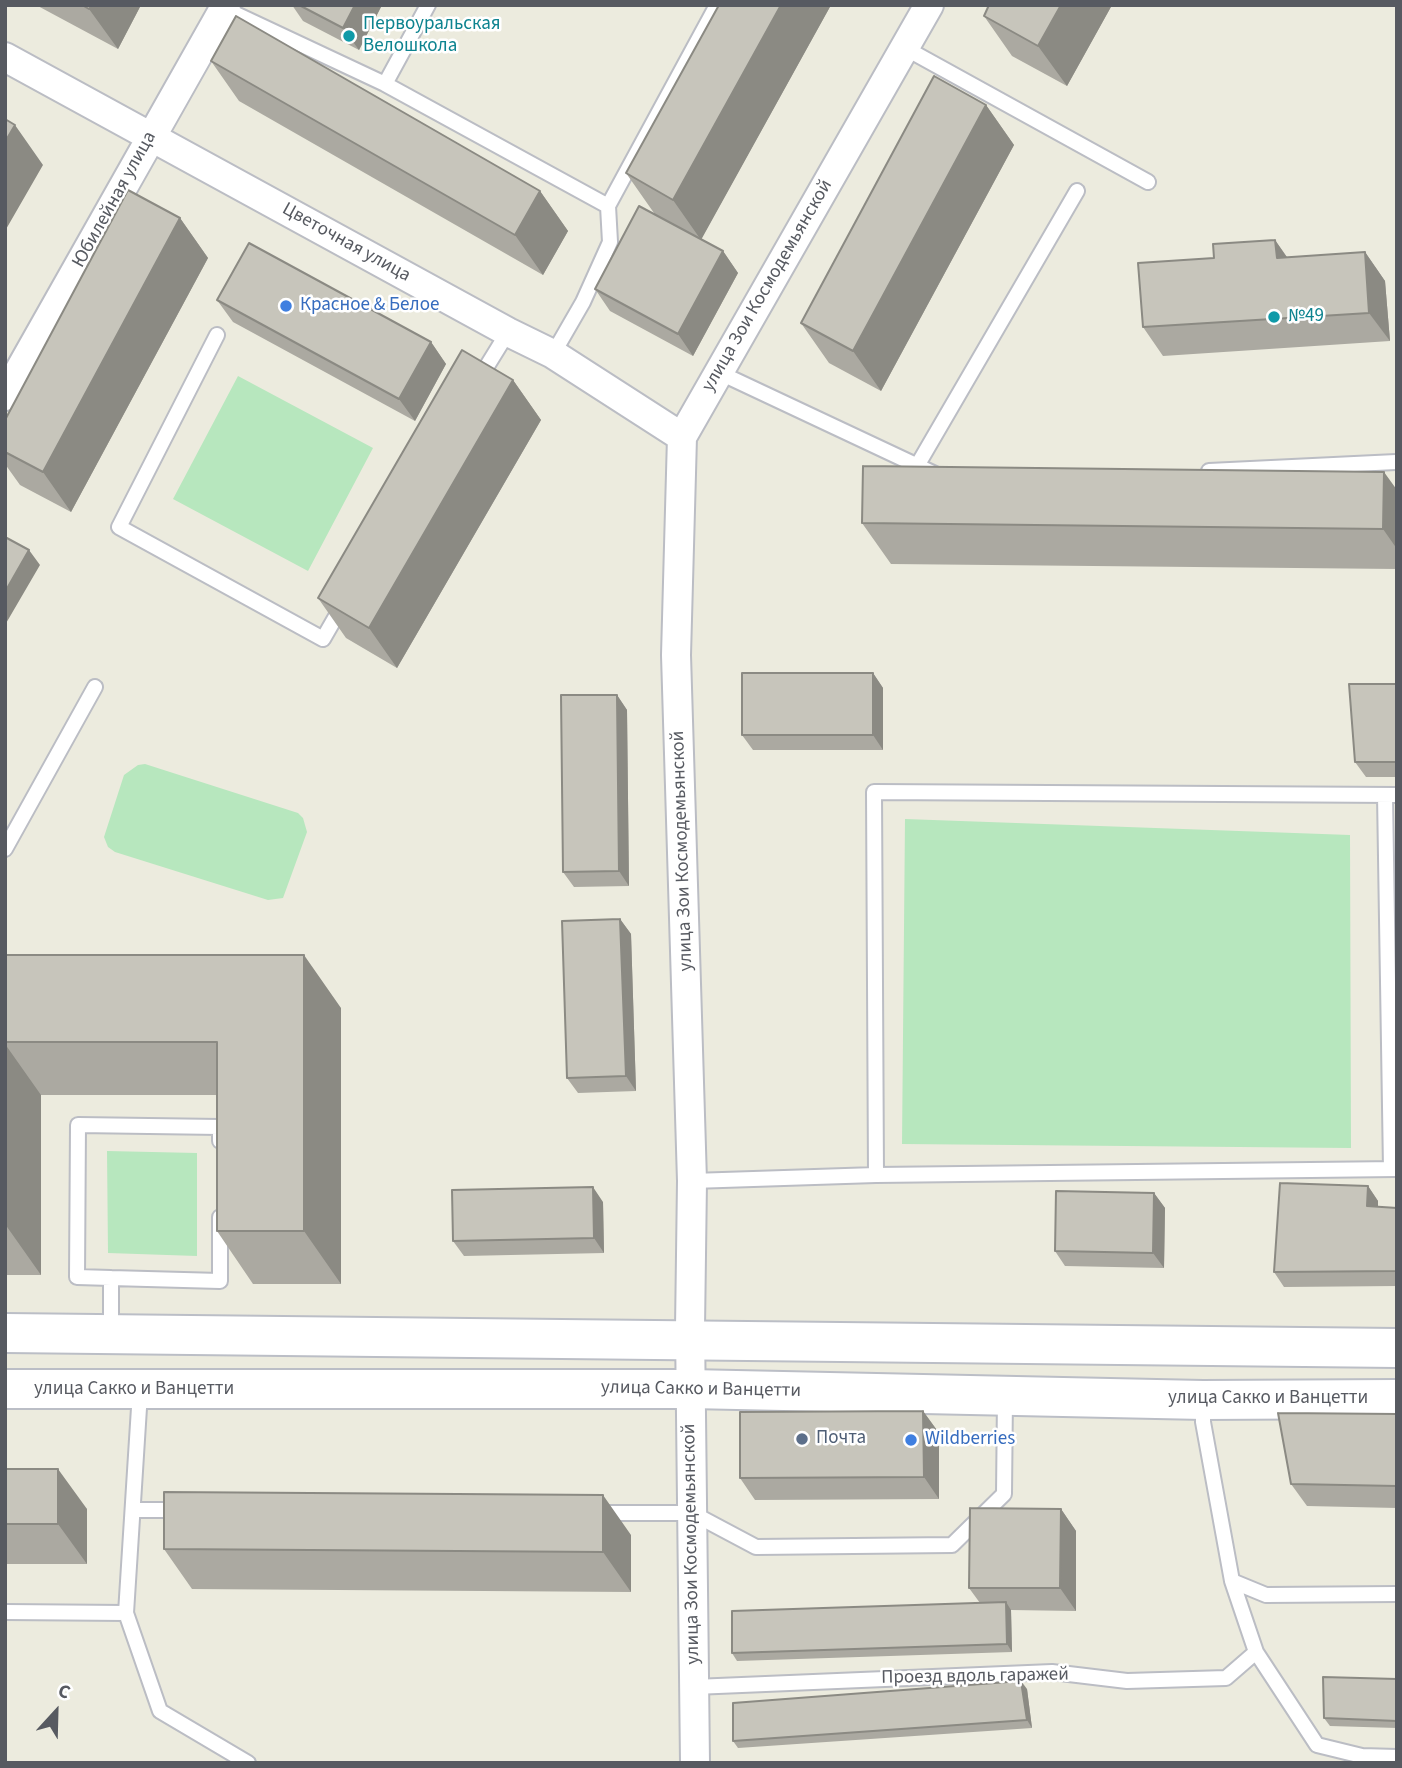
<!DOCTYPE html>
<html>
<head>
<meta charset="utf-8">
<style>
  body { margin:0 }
  #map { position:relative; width:1402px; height:1768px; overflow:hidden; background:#ecebde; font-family:"Source Sans 3",sans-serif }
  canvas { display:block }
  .frame { position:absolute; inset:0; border:7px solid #575a61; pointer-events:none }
  .north { position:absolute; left:21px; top:1677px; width:70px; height:70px; -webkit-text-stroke:5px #fff; paint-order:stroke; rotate:22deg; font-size:19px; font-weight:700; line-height:28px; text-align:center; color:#575a61 }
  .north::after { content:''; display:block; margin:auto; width:24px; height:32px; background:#575a61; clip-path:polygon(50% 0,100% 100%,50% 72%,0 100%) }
</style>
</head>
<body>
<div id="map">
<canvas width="1402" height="1768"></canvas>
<div class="frame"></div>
<div class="north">С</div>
</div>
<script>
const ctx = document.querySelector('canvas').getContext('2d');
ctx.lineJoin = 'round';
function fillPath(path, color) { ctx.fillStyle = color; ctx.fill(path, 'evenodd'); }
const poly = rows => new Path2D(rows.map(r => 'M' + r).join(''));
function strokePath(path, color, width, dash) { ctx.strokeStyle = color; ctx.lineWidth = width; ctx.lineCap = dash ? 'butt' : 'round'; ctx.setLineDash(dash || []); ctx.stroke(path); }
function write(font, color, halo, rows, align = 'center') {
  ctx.font = font + ' "Source Sans 3",sans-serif'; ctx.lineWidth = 5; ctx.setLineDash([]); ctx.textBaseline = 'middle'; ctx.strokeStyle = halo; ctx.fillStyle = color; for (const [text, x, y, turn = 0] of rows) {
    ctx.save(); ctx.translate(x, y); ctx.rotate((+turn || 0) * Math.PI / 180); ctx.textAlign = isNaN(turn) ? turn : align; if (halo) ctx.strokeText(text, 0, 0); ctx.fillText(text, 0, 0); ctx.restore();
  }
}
fillPath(poly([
  [238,376,373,448,308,571,173,499],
  [145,764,298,813,303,818,307,832,283,898,268,900,115,852,108,847,104,837,124,775,138,765],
  [905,819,1350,835,1351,1148,902,1144],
  [107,1151,197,1153,197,1256,108,1253]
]), '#b7e7be');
const lane = poly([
  [221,7,385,84,608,206,717,5],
  [905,48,1148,182],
  [385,84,428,5],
  [217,335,119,527,323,639,342,606],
  [553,354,583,302,610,242,608,206],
  [718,372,935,474],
  [479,379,508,332],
  [917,466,1077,191],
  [1209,471,1396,462],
  [1385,795,1391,1169],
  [5,849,95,687],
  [876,1175,874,792,1397,795],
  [692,1181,876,1175,1397,1169],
  [111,1278,77,1277,78,1125,220,1127,220,1141],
  [111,1334,111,1278,220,1281,220,1217],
  [140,1392,126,1613,160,1711,248,1763],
  [1203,1401,1203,1422,1232,1581,1266,1595,1397,1594],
  [134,1510,182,1510],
  [597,1513,692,1513,756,1547,952,1545,1004,1494,1005,1397],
  [5,1612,126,1613],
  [1256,1652,1317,1745,1362,1756,1397,1757],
  [694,1687,1052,1672,1127,1681,1226,1678,1256,1652,1232,1581]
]);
const street = poly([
  [5,57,508,332,553,354,682,437],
  [5,396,226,5],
  [695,1763,690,1328,692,1181,676,655,682,437,929,5]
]);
const secondary = poly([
  [5,1333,1397,1348],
  [5,1389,690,1389,1203,1400,1397,1399]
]);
strokePath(lane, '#bbbdc4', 18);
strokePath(street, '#bbbdc4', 32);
strokePath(secondary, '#bbbec6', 42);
strokePath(lane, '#fff', 14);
strokePath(street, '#fff', 28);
strokePath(secondary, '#fff', 38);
fillPath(poly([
  [36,5,141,5,118,49],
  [292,5,382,5,359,50,303,21],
  [831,5,701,239,723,251,738,273,693,356,610,311,595,289,654,213,626,173],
  [1112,5,1067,86,1012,56,984,16],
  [211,61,540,191,568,231,543,275,239,101],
  [986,105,1014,145,881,391,829,363,801,323],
  [180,218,208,258,71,512,20,485,5,464,5,420],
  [1275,240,1287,257,1365,252,1385,281,1390,341,1163,356,1143,327,1214,258],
  [217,300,431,342,446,364,415,421,233,322],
  [513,380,541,420,397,668,346,638,318,598],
  [1397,490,1397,569,891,564,862,523],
  [873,673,883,688,883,750,753,750,742,735],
  [1397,684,1397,777,1366,777,1355,762],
  [617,695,627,710,629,886,574,887,563,872],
  [620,919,631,934,636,1091,578,1093,567,1078],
  [5,955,341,1008,341,1284,253,1284,217,1231,217,1095,41,1095,41,1275,5,1275],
  [1368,1186,1378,1201,1378,1207,1397,1208,1397,1286,1284,1287,1274,1272],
  [1154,1193,1165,1208,1164,1268,1065,1266,1055,1251],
  [603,1202,604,1253,464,1256,453,1241],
  [923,1411,939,1433,939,1499,755,1500,740,1478],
  [1397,1414,1397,1508,1307,1506,1291,1484],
  [5,1469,87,1509,87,1564,5,1564],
  [1061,1509,1076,1531,1076,1611,1011,1610,1012,1652,737,1661,732,1653,980,1603,969,1588],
  [631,1535,631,1592,192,1589,164,1549],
  [1397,1679,1397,1728,1330,1726,1324,1718],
  [1027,1689,1032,1728,738,1748,733,1741]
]), '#aba9a1');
fillPath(poly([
  [92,5,141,5,118,49,89,9],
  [355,5,382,5,359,50,343,28],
  [781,5,831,5,701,240,673,200],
  [1061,5,1112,5,1067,86,1038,46],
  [986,105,1014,145,881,391,853,351],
  [15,125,43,165,5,231,5,142],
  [540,191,568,231,543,275,515,235],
  [180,218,208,258,71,512,43,472],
  [1275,240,1295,269,1277,258],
  [723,251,738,273,693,356,678,334],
  [1365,252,1385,281,1390,341,1369,313],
  [431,342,446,364,415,421,399,399],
  [513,380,541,420,397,668,369,628],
  [1384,472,1397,490,1397,549,1383,529],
  [29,550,40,565,5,625,5,592],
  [873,673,883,688,883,750,873,735],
  [617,695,627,710,629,886,619,871],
  [620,919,631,934,636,1091,626,1076],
  [304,955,341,1008,341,1284,304,1231],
  [5,1044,41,1095,41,1275,5,1224],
  [1368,1186,1378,1201,1378,1221,1367,1206],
  [593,1187,603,1202,604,1253,594,1238],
  [1154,1193,1165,1208,1164,1268,1153,1253],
  [923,1411,939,1433,939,1499,924,1477],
  [58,1469,87,1509,87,1564,58,1524],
  [603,1495,631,1535,631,1592,603,1552],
  [1061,1509,1076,1531,1076,1611,1060,1588],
  [1006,1602,1011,1610,1012,1652,1007,1644],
  [1021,1681,1027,1689,1032,1728,1027,1720]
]), '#8b8a83');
const building = poly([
  [82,5,92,5,89,9,82,5],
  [299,5,355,5,343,28,299,5],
  [719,5,781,5,673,200,626,173,719,5],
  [989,5,1061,5,1038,46,984,16,989,5],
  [236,16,540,191,515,235,211,61,236,16],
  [934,76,986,105,853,351,801,323,934,76],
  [5,119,15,125,5,142,5,119],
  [128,190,180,218,43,472,5,452,5,420,128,190],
  [639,206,723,251,678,334,595,289,639,206],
  [1275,240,1277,258,1365,252,1369,313,1143,327,1138,263,1214,258,1213,244,1275,240],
  [249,243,431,342,399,399,217,300,249,243],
  [462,350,513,380,369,628,318,598,462,350],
  [863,466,1384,472,1383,529,862,523,863,466],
  [5,537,29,550,5,592,5,537],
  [742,673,873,673,873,735,742,735,742,673],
  [1349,684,1397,684,1397,762,1355,762,1349,684],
  [561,695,617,695,619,871,563,872,561,695],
  [620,919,626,1076,567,1078,562,921,620,919],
  [5,955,304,955,304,1231,217,1231,217,1042,5,1042,5,955],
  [1280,1183,1368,1186,1367,1206,1397,1208,1397,1271,1274,1272,1280,1183],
  [593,1187,594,1238,453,1241,452,1190,593,1187],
  [1056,1191,1154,1193,1153,1253,1055,1251,1056,1191],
  [923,1411,924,1477,740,1478,740,1412,923,1411],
  [1278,1413,1397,1414,1397,1486,1291,1484,1278,1413],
  [5,1469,58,1469,58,1524,5,1524,5,1469],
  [164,1492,603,1495,603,1552,164,1549,164,1492],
  [970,1508,1061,1509,1060,1588,969,1588,970,1508],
  [1006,1602,1007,1644,732,1653,732,1611,1006,1602],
  [1323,1677,1397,1679,1397,1721,1324,1718,1323,1677],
  [1021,1681,1027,1720,733,1741,733,1703,1021,1681]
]);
fillPath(building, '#c7c5bb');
strokePath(building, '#8b8a83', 2);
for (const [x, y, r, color] of [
  [349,36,7,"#0f9aa8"],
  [286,306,7,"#3f7fe0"],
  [1274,317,7,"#0f9aa8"],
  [802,1439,7,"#5c6f8a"],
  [911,1440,7,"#3f7fe0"]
]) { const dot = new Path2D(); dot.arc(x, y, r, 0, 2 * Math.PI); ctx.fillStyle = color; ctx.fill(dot); strokePath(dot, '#fff', 2.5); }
write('19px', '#0d838f', '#fff', [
  ["Первоуральская",363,25],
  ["Велошкола",363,47],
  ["№49",1288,317]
], 'left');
write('19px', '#575a61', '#fff', [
  ["Юбилейная улица",115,200,-61],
  ["Цветочная улица",346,243,29],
  ["улица Зои Космодемьянской",768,286,-60],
  ["улица Зои Космодемьянской",683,851,-92],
  ["улица Сакко и Ванцетти",134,1390],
  ["улица Сакко и Ванцетти",701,1390,1],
  ["улица Сакко и Ванцетти",1268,1399],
  ["улица Зои Космодемьянской",692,1544,-91],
  ["Проезд вдоль гаражей",975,1677,-1]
]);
write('19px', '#366cbe', '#fff', [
  ["Красное & Белое",300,306],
  ["Wildberries",925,1440]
], 'left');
write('19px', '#4e5e75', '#fff', [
  ["Почта",816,1439]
], 'left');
</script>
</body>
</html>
